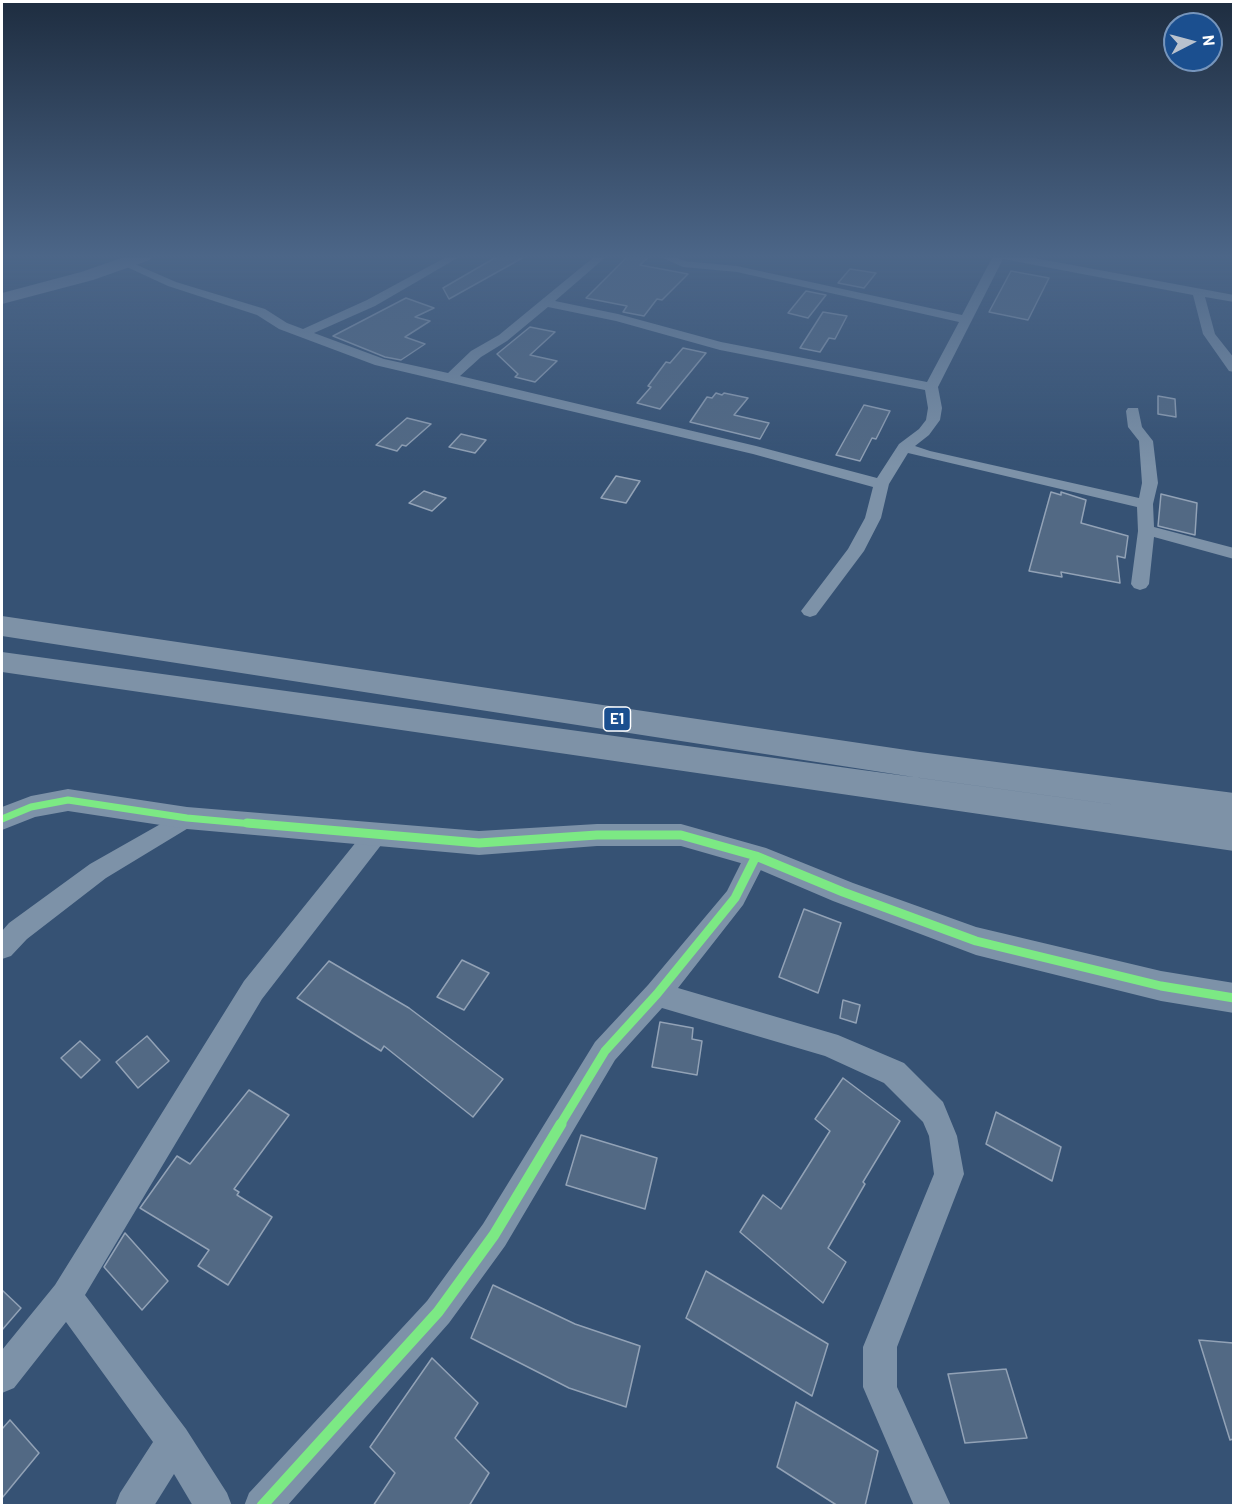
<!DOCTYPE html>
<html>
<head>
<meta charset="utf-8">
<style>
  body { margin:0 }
  #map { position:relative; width:1235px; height:1507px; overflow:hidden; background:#365274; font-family:Barlow,sans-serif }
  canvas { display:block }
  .frame { position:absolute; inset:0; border:3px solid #fff; pointer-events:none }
  .north { position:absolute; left:1163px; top:12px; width:60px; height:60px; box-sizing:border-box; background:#1b4f8f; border:2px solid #7695bc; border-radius:50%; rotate:84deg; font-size:16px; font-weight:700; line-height:24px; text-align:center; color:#fff }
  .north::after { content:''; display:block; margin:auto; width:21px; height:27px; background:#b9c2ce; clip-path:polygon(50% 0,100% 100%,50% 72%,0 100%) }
</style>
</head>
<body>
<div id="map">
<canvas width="1235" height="1507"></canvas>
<div class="frame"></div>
<div class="north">N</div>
</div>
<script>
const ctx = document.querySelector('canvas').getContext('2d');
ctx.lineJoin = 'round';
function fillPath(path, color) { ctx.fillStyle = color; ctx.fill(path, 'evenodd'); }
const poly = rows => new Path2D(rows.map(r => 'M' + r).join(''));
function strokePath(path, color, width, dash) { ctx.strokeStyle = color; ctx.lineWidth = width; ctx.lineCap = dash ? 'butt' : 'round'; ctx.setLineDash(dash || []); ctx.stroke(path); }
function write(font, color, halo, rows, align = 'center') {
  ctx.font = font + ' Barlow,sans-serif'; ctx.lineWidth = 5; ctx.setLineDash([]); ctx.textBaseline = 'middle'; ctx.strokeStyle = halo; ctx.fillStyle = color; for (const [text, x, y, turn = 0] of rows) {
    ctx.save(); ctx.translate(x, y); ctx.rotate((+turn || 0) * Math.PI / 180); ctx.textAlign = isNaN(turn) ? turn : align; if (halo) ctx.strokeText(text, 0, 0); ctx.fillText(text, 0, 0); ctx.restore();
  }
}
const building = poly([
  [498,256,526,256,449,299,443,288,498,256],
  [628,256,650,256,640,265,688,274,662,300,657,299,644,316,623,312,627,306,586,298,628,256],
  [850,269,876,273,864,288,838,283,850,269],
  [1011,271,1049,278,1028,320,989,312,1011,271],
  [806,291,826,295,808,318,788,313,806,291],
  [406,298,434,308,415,317,430,321,405,337,425,344,401,360,385,357,333,336,406,298],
  [823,312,847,316,835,339,829,338,820,352,800,348,823,312],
  [530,327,555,332,530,355,557,361,535,382,515,377,518,374,497,354,530,327],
  [683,348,706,353,660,409,637,403,651,387,648,386,666,362,670,363,683,348],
  [716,393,722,395,724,393,748,398,734,415,769,423,760,439,690,422,707,397,712,398,716,393],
  [1158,396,1175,399,1176,417,1158,414,1158,396],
  [864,405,890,411,876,439,872,438,860,461,836,455,864,405],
  [407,418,431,424,406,446,402,445,397,451,376,445,407,418],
  [461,434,486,440,475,453,449,447,461,434],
  [616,476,640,481,626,503,601,498,616,476],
  [424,491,433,494,446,498,432,511,409,503,424,491],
  [1051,492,1061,495,1061,492,1086,500,1081,523,1128,536,1125,558,1117,556,1120,583,1061,572,1062,577,1029,571,1051,492],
  [1161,494,1197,503,1195,535,1158,526,1161,494],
  [804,909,841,923,818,993,779,977,804,909],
  [462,960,489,973,464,1010,437,997,462,960],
  [329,961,409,1008,503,1079,473,1117,384,1046,381,1051,297,998,329,961],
  [843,1000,860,1005,856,1023,840,1018,843,1000],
  [660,1022,693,1028,692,1039,702,1041,697,1075,652,1067,660,1022],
  [147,1036,169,1061,138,1088,116,1062,147,1036],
  [80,1041,100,1060,81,1078,61,1058,80,1041],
  [843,1078,900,1121,863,1182,865,1184,828,1248,846,1262,823,1303,740,1232,763,1195,781,1209,830,1131,815,1119,843,1078],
  [249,1090,289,1115,234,1189,239,1192,237,1195,272,1217,228,1285,198,1266,209,1250,140,1208,177,1156,190,1164,249,1090],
  [996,1112,1061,1147,1052,1181,986,1144,996,1112],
  [581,1135,657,1158,645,1209,566,1185,581,1135],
  [125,1233,168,1281,142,1310,104,1267,125,1233],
  [706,1271,828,1344,812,1396,686,1318,706,1271],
  [493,1285,575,1324,640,1346,626,1407,569,1388,471,1338,493,1285],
  [2,1290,21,1308,2,1330,2,1290],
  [1199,1340,1233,1343,1233,1439,1230,1440,1199,1340],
  [432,1358,478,1403,455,1438,489,1473,469,1506,373,1506,395,1473,370,1447,432,1358],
  [1006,1369,1027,1438,965,1443,948,1374,1006,1369],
  [796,1402,878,1451,865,1506,838,1506,777,1467,796,1402],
  [10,1420,39,1453,2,1498,2,1429,10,1420]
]);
fillPath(building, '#526984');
strokePath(building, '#92a2b6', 1.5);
fillPath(poly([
  [448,256,461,256,375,306,314,333,384,359,448,373,471,351,499,335,595,256,607,256,555,301,618,314,721,342,927,382,959,322,737,272,683,267,658,256,673,256,685,261,737,266,962,315,993,256,1024,256,1234,295,1234,302,1205,297,1215,334,1234,358,1234,372,1229,371,1203,334,1193,295,1003,259,938,387,942,408,940,420,929,435,915,446,930,451,1139,498,1142,483,1139,441,1128,427,1126,411,1128,408,1138,408,1142,427,1153,441,1158,483,1153,504,1154,527,1234,548,1234,559,1154,537,1149,584,1146,588,1140,590,1134,588,1131,584,1138,531,1137,507,908,453,889,484,881,518,864,551,816,615,810,617,804,615,801,611,848,549,865,518,873,487,753,454,375,365,279,329,257,315,168,286,118,263,124,260,128,261,176,282,265,309,287,323,303,329,367,300,448,256],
  [548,307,616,321,720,350,925,390,928,408,926,420,919,429,899,444,877,478,756,446,460,376,481,357,507,341,548,307],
  [187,809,195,812,198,818,195,824,106,878,27,939,11,956,2,959,2,931,9,923,90,864,187,809],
  [377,824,385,826,388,833,385,840,262,999,85,1295,186,1429,227,1493,232,1506,193,1506,174,1474,154,1506,115,1506,120,1493,153,1442,66,1322,14,1388,2,1393,2,1350,55,1285,244,981,369,826,377,824],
  [756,846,764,849,768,856,743,905,678,988,838,1035,904,1063,943,1102,957,1136,964,1174,897,1347,897,1387,951,1506,914,1506,863,1387,863,1347,934,1174,929,1136,923,1122,884,1083,825,1056,662,1008,615,1060,505,1246,449,1323,287,1506,244,1506,249,1493,427,1301,483,1224,595,1042,648,985,727,891,748,849,756,846]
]), '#7d92a8');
fillPath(poly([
  [68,789,187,807,479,831,597,824,681,824,766,848,853,883,976,927,1161,971,1234,983,1234,1013,1161,1001,976,955,833,901,751,866,681,846,597,846,479,855,187,829,68,811,35,817,2,830,2,807,31,796,68,789]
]), '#7d92a8');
fillPath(poly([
  [127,256,152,256,150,260,93,280,2,304,2,293,81,272,127,256]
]), '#7d8ea7');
fillPath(poly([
  [2,616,920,752,1234,793,1234,821,920,778,2,636,2,616],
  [2,652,1234,821,1234,851,2,672,2,652]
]), '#7e92a7');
strokePath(poly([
  [2,819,31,807,68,800,187,818,264,825]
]), '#7ce984', 7);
strokePath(poly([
  [247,823,479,843,597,835,681,835,756,856,843,892,976,941,1161,986,1234,998],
  [560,1125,605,1051,657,994,735,898,756,856]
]), '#7ce984', 9);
strokePath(poly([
  [262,1506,438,1312,494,1235,561,1124]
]), '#7ce984', 11);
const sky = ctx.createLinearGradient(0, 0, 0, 467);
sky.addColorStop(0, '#1e2d40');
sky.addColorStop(0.55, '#4c6688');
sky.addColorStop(1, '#4c668800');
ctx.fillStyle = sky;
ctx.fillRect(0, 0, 1235, 467);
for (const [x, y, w] of [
  [617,719,27]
]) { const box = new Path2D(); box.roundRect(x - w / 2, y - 12, w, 24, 4.5); ctx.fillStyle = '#1b4f8f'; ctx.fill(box); strokePath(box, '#fff', 1.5); }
write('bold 15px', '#fff', null, [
  ["E1",617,719]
]);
</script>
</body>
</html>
